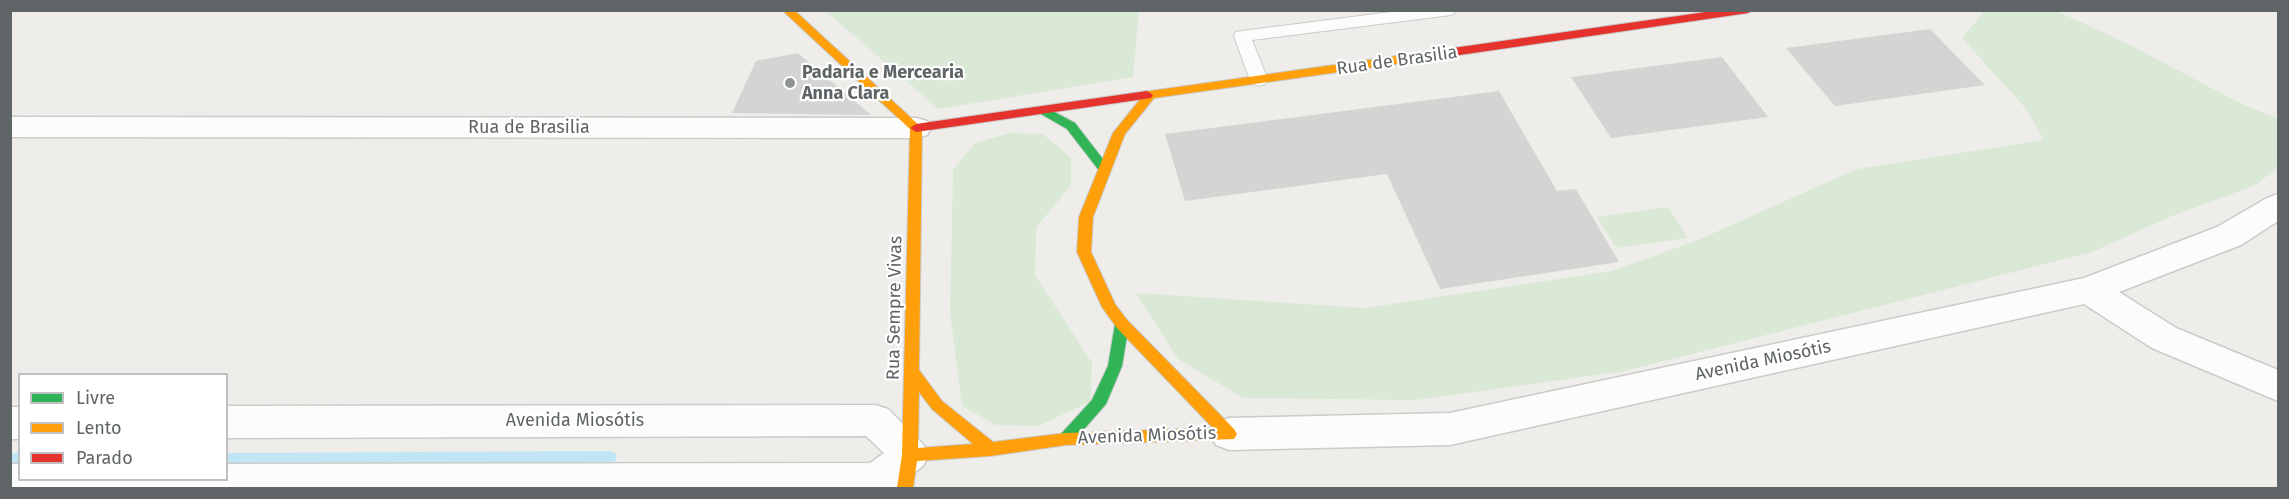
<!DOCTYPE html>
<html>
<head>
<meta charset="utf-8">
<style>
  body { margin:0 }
  #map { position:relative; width:2289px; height:499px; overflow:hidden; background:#eeedea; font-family:"Fira Sans",sans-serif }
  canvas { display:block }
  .frame { position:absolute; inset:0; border:12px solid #5f6467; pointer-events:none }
  .legend { position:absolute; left:18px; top:373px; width:210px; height:108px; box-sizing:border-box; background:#fff; border:2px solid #bfc1c2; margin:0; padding:8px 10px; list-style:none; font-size:18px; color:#5f6467 }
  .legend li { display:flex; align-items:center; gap:12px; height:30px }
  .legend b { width:30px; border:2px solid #bfc1c2 }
</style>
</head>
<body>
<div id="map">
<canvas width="2289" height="499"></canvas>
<div class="frame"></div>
<ul class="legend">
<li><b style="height:8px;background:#30b455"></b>Livre</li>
<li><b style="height:8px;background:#ff9f0a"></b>Lento</li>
<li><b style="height:8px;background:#e5322d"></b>Parado</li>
</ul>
</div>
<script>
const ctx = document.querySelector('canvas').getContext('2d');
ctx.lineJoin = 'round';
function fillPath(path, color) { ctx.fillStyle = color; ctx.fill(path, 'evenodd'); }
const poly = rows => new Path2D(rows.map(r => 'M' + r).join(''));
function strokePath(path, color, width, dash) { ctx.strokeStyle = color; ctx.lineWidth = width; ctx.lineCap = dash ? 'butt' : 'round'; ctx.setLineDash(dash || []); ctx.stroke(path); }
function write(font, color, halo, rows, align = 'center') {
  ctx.font = font + ' "Fira Sans",sans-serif'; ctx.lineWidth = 4.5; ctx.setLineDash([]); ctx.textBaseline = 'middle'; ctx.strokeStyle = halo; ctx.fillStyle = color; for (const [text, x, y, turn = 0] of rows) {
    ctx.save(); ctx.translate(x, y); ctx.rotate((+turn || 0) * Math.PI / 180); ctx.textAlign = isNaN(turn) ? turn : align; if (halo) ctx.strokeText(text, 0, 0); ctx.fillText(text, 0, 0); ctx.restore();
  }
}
fillPath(poly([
  [826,11,1139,11,1133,77,938,109],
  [1985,11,2057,11,2130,45,2238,102,2278,119,2278,167,2256,185,2172,216,2092,252,1625,371,1416,400,1243,398,1178,359,1136,293,1365,308,1612,271,1698,240,1857,169,2044,140,2027,110,1962,38],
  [1010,133,1043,134,1071,158,1071,185,1036,228,1035,275,1092,363,1090,402,1038,426,996,425,962,406,950,313,953,170,975,143],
  [1668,207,1688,238,1616,248,1597,217]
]), '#dae9d6');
fillPath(poly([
  [610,451,615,453,617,457,615,461,610,463,226,465,226,453,610,451],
  [10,453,20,453,20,465,10,465,10,453]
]), '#c0e6f6');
fillPath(poly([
  [1930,29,1985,85,1835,106,1786,48],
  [798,53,871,115,732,113,756,61],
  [1722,57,1768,117,1611,138,1571,77],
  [1499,91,1557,191,1576,189,1619,262,1440,289,1387,174,1185,201,1165,134]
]), '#d5d4d3');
const lane = poly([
  [1407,10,1459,10,1451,15,1252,40,1268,80,1265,84,1259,86,1253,84,1250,80,1234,36,1236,32,1242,31,1407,10]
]);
const street = poly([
  [10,117,916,118,927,121,931,128,927,135,916,138,10,137,10,117],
  [2278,194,2278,221,2241,245,2119,292,2176,328,2278,370,2278,401,2152,348,2084,304,1450,445,1229,450,1216,445,1210,434,1216,423,1229,418,1450,413,2084,278,2217,227,2267,198,2278,194],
  [875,405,888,409,923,444,929,455,923,466,895,488,10,488,10,464,20,464,20,480,226,480,226,464,870,463,884,453,866,436,226,438,226,406,875,405],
  [10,407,20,407,20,439,10,439,10,407]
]);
const fast = poly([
  [1045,107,1075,123,1109,167,1111,170,1109,173,1101,173,1067,129,1041,114,1039,111,1045,107],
  [1122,318,1127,320,1129,324,1122,366,1106,404,1071,444,1066,445,1061,444,1058,439,1061,434,1092,400,1108,366,1115,324,1117,320,1122,318]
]);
const slow = poly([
  [782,10,794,10,922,128,919,370,942,401,993,442,1066,433,1213,428,1117,328,1102,307,1077,252,1079,217,1113,133,1142,97,1143,92,1439,50,1445,54,1439,58,1154,98,1125,134,1093,217,1091,252,1115,304,1127,320,1234,429,1237,434,1234,439,1066,445,990,456,917,461,913,488,897,488,902,455,910,129,782,10],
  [919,392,932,409,973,444,918,448,919,392]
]);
const jam = poly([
  [1720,10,1753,10,1748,13,1439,58,1433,54,1439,50,1720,10],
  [1147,91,1153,95,1151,98,916,132,910,128,916,124,1147,91]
]);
strokePath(lane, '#cbcbca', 2);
strokePath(street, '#cbcbca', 3);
strokePath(fast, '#c9cac9', 2);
strokePath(slow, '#c9cac9', 2);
strokePath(jam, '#c9cac9', 2);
fillPath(lane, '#fcfcfc');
fillPath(street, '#fcfcfc');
fillPath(fast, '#30b455');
fillPath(slow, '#ff9f0a');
fillPath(jam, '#e5322d');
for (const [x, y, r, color] of [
  [790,83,6,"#919495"]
]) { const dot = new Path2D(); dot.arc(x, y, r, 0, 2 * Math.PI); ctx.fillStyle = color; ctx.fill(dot); strokePath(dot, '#fff', 2); }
write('18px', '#5f6467', '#fff', [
  ["Rua de Brasilia",1397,61,-8],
  ["Rua de Brasilia",529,128],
  ["Rua Sempre Vivas",895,308,-89],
  ["Avenida Miosótis",1763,361,-12],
  ["Avenida Miosótis",575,421],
  ["Avenida Miosótis",1147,436,-2]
]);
write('bold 18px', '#5f6467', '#fff', [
  ["Padaria e Mercearia",802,73],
  ["Anna Clara",802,94]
], 'left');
</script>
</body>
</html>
